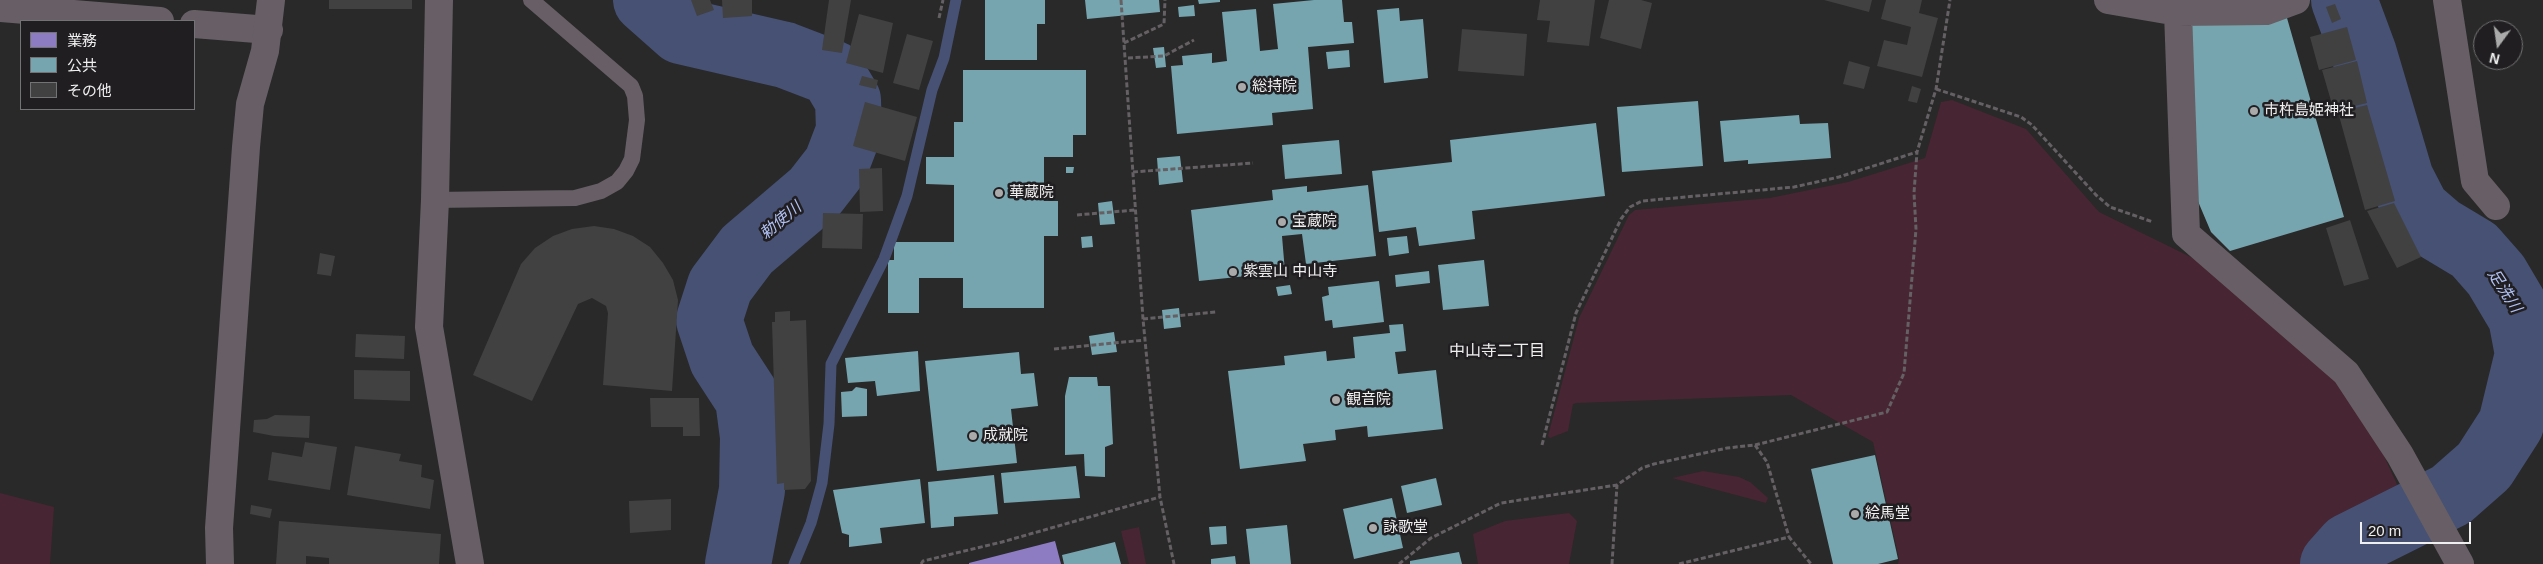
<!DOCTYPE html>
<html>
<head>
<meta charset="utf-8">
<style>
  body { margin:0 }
  #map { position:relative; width:2543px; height:564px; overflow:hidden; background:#292929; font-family:Arial,"Noto Sans JP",sans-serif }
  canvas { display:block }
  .legend { position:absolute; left:20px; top:20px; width:175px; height:90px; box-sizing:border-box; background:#201e21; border:1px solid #737274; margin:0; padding:6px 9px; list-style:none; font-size:15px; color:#f0eff0 }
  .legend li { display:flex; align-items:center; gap:10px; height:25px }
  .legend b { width:25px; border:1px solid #737274 }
  .north { position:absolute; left:2473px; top:20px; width:50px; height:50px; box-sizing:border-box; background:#201e21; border:1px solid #737274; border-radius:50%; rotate:194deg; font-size:14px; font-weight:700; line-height:20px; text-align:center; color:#f0eff0 }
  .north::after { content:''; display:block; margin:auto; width:18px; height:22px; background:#aaa; clip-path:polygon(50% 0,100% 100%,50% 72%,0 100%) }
  .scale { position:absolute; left:2360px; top:522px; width:111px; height:22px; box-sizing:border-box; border:2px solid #f0eff0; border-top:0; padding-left:6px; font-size:15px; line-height:18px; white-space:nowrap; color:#f0eff0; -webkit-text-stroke:4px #201e21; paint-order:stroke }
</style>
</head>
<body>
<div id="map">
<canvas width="2543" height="564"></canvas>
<ul class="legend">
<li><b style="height:14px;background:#8e7cc3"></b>業務</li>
<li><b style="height:14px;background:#76a5af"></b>公共</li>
<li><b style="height:14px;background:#414141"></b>その他</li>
</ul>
<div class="north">N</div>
<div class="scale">20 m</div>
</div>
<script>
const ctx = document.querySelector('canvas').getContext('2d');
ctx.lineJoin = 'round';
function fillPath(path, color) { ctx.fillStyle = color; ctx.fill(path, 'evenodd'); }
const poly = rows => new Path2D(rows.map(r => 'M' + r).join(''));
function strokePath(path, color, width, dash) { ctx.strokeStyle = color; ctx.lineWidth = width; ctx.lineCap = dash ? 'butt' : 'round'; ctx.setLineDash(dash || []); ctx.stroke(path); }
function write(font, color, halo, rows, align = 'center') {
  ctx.font = font + ' Arial,"Noto Sans JP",sans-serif'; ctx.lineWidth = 5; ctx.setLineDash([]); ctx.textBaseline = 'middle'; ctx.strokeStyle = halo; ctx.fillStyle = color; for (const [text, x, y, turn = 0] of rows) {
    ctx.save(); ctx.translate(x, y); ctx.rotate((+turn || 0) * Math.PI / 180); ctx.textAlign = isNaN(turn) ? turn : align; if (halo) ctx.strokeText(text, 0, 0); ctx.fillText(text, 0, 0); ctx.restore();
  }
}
fillPath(poly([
  [1952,100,2026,129,2099,212,2205,264,2339,381,2378,443,2407,506,2352,530,2336,541,2321,558,2319,564,1898,564,1899,559,1873,442,1791,395,1577,403,1573,404,1568,431,1550,438,1548,436,1579,318,1629,215,1635,210,1770,198,1848,182,1925,158,1941,102],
  [1703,471,1739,477,1750,482,1768,498,1766,503,1672,478],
  [0,493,54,507,50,564,0,564],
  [1569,513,1577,521,1569,564,1478,564,1473,534,1505,521],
  [1139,527,1146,564,1129,564,1121,531]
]), '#472532');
fillPath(poly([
  [1055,541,1061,564,969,564,969,563]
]), '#8e7cc3');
fillPath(poly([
  [985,0,1045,0,1045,24,1037,24,1037,60,985,60],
  [1085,0,1159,0,1160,12,1087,19],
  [1198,0,1220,0,1220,2,1199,4],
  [1314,0,1342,0,1344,22,1352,22,1354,43,1308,47,1313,109,1272,113,1273,125,1177,134,1171,66,1183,65,1182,56,1212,53,1212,63,1227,61,1222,12,1256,9,1260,51,1278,49,1273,4],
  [1194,5,1195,16,1179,17,1178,7],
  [1399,8,1400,21,1423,19,1428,78,1384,83,1377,10],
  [2287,18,2344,217,2230,251,2211,232,2197,199,2191,23],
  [1164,47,1166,67,1156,68,1153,48],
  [1349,50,1350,67,1328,69,1326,52],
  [963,70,1086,70,1086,135,1073,135,1073,157,1044,157,1044,201,1058,201,1058,236,1044,236,1044,308,963,308,963,278,919,278,919,313,888,313,888,260,894,260,894,242,954,242,954,185,926,184,926,157,954,157,954,122,963,122],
  [1698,101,1703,166,1622,172,1617,107],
  [1799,115,1800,124,1828,123,1831,158,1748,164,1748,160,1724,162,1720,121],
  [1596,123,1605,196,1472,211,1475,239,1419,246,1416,227,1379,232,1372,171,1452,162,1450,140],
  [1339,140,1342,174,1285,179,1282,145],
  [1180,156,1183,182,1159,185,1157,158],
  [1066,167,1074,167,1073,173,1066,173],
  [1368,185,1376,256,1306,264,1302,234,1282,236,1285,272,1199,281,1191,210,1273,200,1272,190,1307,186,1307,192],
  [1112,201,1115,224,1100,225,1098,203],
  [1092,236,1093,247,1082,248,1081,237],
  [1407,236,1409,253,1389,256,1387,238],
  [1484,260,1489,306,1443,310,1438,265],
  [1429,271,1430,283,1396,287,1395,275],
  [1379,281,1384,322,1333,328,1332,320,1325,321,1322,297,1329,295,1328,287],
  [1290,285,1292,294,1278,296,1276,287],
  [1179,308,1181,327,1164,329,1162,310],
  [1403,324,1406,351,1395,352,1398,374,1436,370,1443,429,1368,437,1367,426,1335,430,1336,440,1303,444,1306,461,1240,469,1228,371,1285,365,1284,356,1326,351,1327,361,1355,358,1353,337,1390,333,1389,325],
  [1114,332,1117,352,1092,355,1089,336],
  [918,351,920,391,877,396,875,381,848,383,845,358],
  [1019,352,1021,374,1034,373,1038,406,1011,409,1017,463,937,471,925,361],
  [1069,377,1097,377,1098,386,1110,386,1113,444,1105,447,1105,477,1085,476,1084,454,1065,455,1065,396],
  [856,387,867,389,867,416,842,417,841,392,852,391],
  [1875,455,1898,559,1878,564,1833,564,1811,469],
  [1076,466,1080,498,1004,503,1001,473],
  [994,475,998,514,954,517,954,526,931,528,928,482],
  [1436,478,1442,505,1407,513,1401,486],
  [920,479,925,523,880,528,882,543,849,547,849,535,842,533,833,490],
  [1392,498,1403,548,1354,559,1343,509],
  [1287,525,1291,564,1250,564,1246,529],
  [1226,526,1227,544,1211,545,1209,527],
  [1115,542,1121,564,1064,564,1062,555],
  [1459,552,1462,564,1410,564,1410,561],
  [1235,556,1236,564,1211,564,1211,559]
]), '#76a5af');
strokePath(poly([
  [794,564,811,523,822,483,829,424,831,364,884,259,907,196,932,90,944,58,956,0]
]), '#465174', 11);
strokePath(poly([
  [646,0,681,31,785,55,832,73,848,100,849,131,836,165,815,192,747,250,720,286,709,320,722,359,748,399,753,437,752,490,738,564],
  [2333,564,2349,546,2451,495,2484,466,2511,424,2528,354,2521,317,2496,275,2474,250,2439,229,2417,210,2401,179,2364,54,2344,0]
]), '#465174', 66);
fillPath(poly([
  [329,0,412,0,412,9,329,9],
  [691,0,710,0,714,10,697,16],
  [722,0,752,0,752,16,723,18],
  [829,0,851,0,842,53,822,50],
  [1540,0,1595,0,1589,46,1547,42,1550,21,1537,20],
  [1609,0,1641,0,1652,3,1641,49,1600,38],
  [1824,0,1872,0,1869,12],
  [1886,0,1922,0,1919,13,1938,18,1922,77,1877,66,1884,40,1907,45,1911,27,1881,19],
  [2335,4,2341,19,2332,23,2326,7],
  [859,14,893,23,883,73,846,63],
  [2347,27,2356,60,2319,70,2310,37],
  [1462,29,1527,34,1524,76,1458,71],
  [907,34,933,41,919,90,893,83],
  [1849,61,1870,67,1864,89,1843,84],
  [2357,61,2367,103,2334,111,2322,70],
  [862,76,878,80,876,89,859,85],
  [1912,86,1921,89,1917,103,1908,101],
  [865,102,917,117,905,161,853,146],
  [2367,105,2395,201,2365,210,2338,112],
  [882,168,883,211,860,212,859,169],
  [2394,203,2421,257,2397,268,2367,211],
  [823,213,863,214,862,249,822,248],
  [2350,220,2369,279,2344,286,2326,228],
  [594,226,614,229,633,236,650,247,663,263,673,280,678,300,672,391,603,385,608,313,606,306,592,298,578,304,532,401,473,375,521,264,535,248,553,236,572,229],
  [320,253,335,256,331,276,317,274],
  [790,311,790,321,806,320,811,481,805,489,784,490,784,483,777,484,772,322,775,322,775,312],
  [356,334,405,336,404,359,355,357],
  [354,370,410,371,410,401,354,399],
  [650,398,699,398,700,436,683,436,683,427,651,427],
  [275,415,310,416,309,438,274,436,253,432,254,420,267,419],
  [305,442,337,447,330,490,268,480,272,452,302,457],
  [355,446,401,454,399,461,422,465,421,477,434,480,430,509,347,495],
  [671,499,671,530,630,533,629,501],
  [251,505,272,509,270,518,250,514],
  [279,521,441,534,439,564,329,564,329,558,306,556,306,564,276,564]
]), '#414141');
strokePath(poly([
  [1121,0,1143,319,1160,497,1174,564],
  [939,18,943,0],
  [1124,43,1164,24,1165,0],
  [1128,58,1164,56,1194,40],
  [1936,89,2021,117,2032,125,2096,195,2110,207,2153,222],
  [1133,172,1253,163],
  [1077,215,1135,210],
  [1143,319,1216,312],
  [1054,349,1145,340],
  [1542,445,1576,313,1621,219,1630,207,1642,201,1794,187,1839,177,1917,152],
  [1755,445,1887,412,1904,373,1916,229,1914,193,1917,152,1936,89,1950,0],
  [921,564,923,561,1002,542,1160,497],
  [1399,564,1431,538,1501,503,1617,485],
  [1612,564,1617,485,1642,468,1654,464,1727,448,1755,445,1767,462,1789,537],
  [1679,564,1789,537,1811,564]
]), '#646064', 3, [5, 2.5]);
strokePath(poly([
  [435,200,575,198,601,191,617,182,626,171,632,159,637,120,635,96,631,86,531,0]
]), '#675f65', 16);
strokePath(poly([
  [439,0,435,200,429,327,470,564],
  [2108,0,2178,12,2266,11,2296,0],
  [2447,0,2475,181,2496,206],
  [0,8,160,21],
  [2178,12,2186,234,2346,373,2400,455,2460,564],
  [194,24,269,30]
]), '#675f65', 28);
strokePath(poly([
  [220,564,219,528,246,147,250,104,265,51,271,0]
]), '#675f65', 28);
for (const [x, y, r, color] of [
  [1242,87,5,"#aaa"],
  [2254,111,5,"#aaa"],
  [999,193,5,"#aaa"],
  [1282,222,5,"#aaa"],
  [1233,272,5,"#aaa"],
  [1336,400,5,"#aaa"],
  [973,436,5,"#aaa"],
  [1855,514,5,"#aaa"],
  [1373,528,5,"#aaa"]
]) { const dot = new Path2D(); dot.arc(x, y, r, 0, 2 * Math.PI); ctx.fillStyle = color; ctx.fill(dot); strokePath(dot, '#201e21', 2); }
write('15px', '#f0eff0', '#201e21', [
  ["総持院",1252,87],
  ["市杵島姫神社",2264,111],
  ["華蔵院",1009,193],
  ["宝蔵院",1292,222],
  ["紫雲山 中山寺",1243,272],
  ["観音院",1346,400],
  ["成就院",983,436],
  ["絵馬堂",1865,514],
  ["詠歌堂",1383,528]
], 'left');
write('italic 16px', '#b0c1f5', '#201e21', [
  ["勅使川",781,221,-40],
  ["足洗川",2504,291,57]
]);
write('16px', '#f0eff0', '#201e21', [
  ["中山寺二丁目",1497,352]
]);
</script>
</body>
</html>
